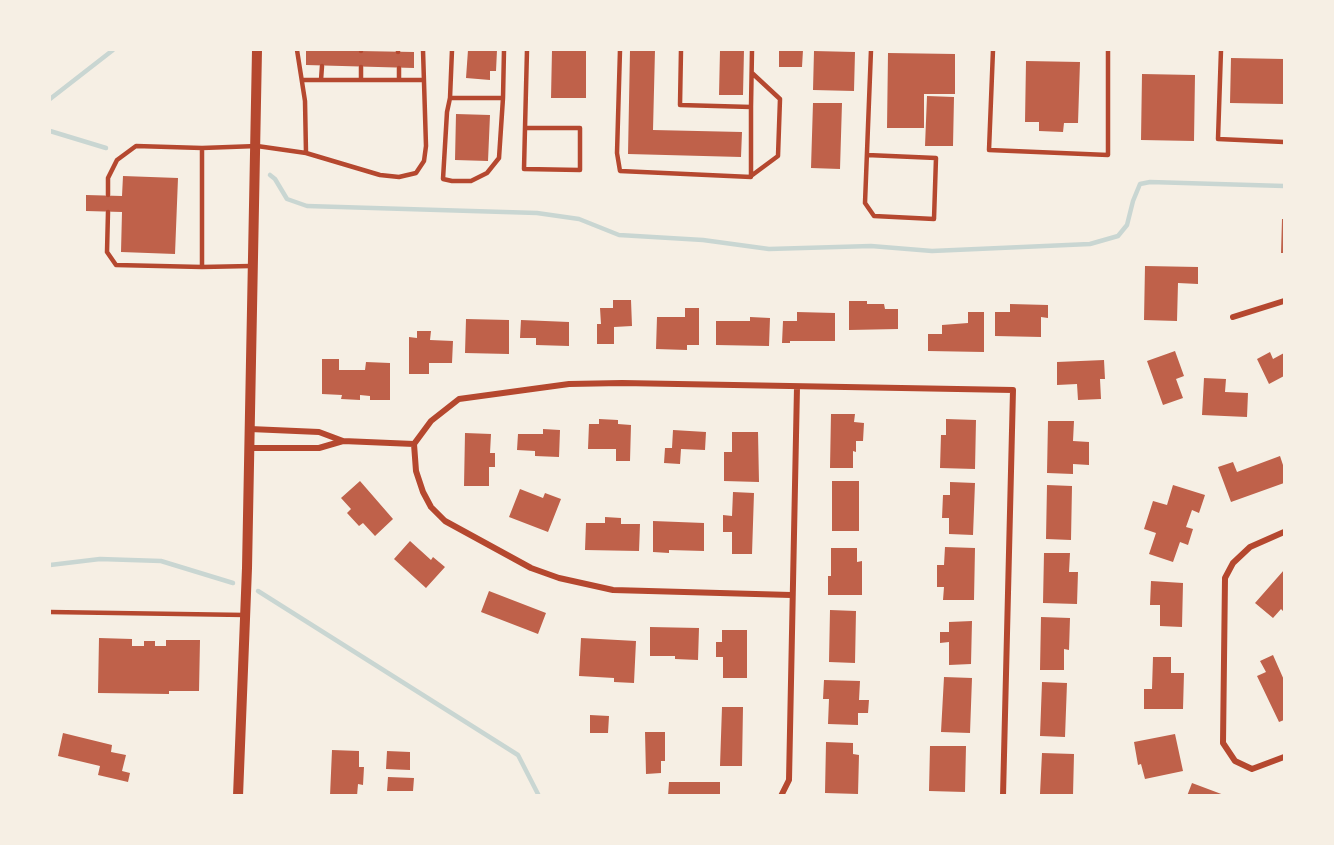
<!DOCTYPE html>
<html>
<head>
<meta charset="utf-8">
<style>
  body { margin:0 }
  #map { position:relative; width:1334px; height:845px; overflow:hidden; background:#f6efe4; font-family:"Roboto Condensed",sans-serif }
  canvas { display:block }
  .frame { position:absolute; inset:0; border:51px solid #f6efe4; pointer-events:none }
</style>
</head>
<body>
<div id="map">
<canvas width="1334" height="845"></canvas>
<div class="frame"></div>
</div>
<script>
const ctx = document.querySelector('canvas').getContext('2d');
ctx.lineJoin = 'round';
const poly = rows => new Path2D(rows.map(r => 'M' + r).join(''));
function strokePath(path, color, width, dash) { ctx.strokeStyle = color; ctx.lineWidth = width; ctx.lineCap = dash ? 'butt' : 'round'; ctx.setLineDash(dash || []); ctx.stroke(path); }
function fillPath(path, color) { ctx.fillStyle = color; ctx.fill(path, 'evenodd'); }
strokePath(poly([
  [50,99,113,50],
  [50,131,106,148],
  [270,175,275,179,287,199,307,206,537,213,579,219,619,235,703,240,769,249,871,246,932,251,1090,244,1118,236,1127,225,1133,201,1140,184,1150,182,1284,186],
  [50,565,100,559,161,561,233,583],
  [258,591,518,755,539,796]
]), '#c9d6d2', 4.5);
fillPath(poly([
  [306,50,414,52,414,68,306,65],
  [468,50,497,50,496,71,490,71,490,80,466,78],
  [552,50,586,50,586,98,551,98],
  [630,50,655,50,653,130,742,132,741,157,628,154],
  [720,50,744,50,743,95,719,95],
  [779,50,803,50,802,67,779,67],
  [814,51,855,52,854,91,813,90],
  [888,53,955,54,955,94,924,94,924,128,887,128],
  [1231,58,1284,59,1284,104,1230,103],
  [1026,61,1080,62,1078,123,1064,123,1063,132,1039,131,1039,122,1025,122],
  [1142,74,1195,75,1194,141,1141,140],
  [927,96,954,97,953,146,925,146],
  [813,103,842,103,840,169,811,168],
  [456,114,490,115,488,161,455,160],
  [123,176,178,178,175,254,121,252,122,212,86,211,86,195,122,196],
  [1282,219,1284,219,1284,253,1281,253],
  [1145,266,1198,267,1198,284,1178,283,1177,321,1144,320],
  [613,300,631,300,632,326,614,327,614,344,597,344,597,324,601,324,600,308,613,308],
  [849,301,867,301,867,304,884,304,885,309,898,309,898,329,849,330],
  [1010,304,1048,305,1048,318,1041,317,1041,337,995,336,995,312,1010,312],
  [685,308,699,308,699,345,687,345,687,350,656,349,657,317,685,317],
  [797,312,835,313,835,341,790,341,790,343,782,343,783,321,797,321],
  [968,312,984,312,984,352,928,351,928,334,942,334,942,325,968,323],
  [750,317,770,318,769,346,716,345,716,321,750,321],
  [466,319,509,320,509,354,465,353],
  [521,320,569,322,569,346,536,345,536,338,520,338],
  [417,331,431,331,430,340,453,341,452,363,429,363,429,374,409,374,409,337,417,338],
  [1175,351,1184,376,1176,379,1183,398,1163,405,1147,361],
  [1270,352,1273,359,1284,353,1284,376,1269,384,1257,359],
  [322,359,339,359,339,370,365,370,366,362,390,363,390,400,370,400,370,396,360,395,360,400,341,399,342,395,322,394],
  [1104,360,1105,379,1100,379,1101,399,1078,400,1077,384,1057,385,1057,362],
  [1204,378,1226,379,1225,392,1248,393,1247,417,1202,415],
  [831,414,855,414,854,422,864,423,863,441,856,441,856,452,853,451,853,468,830,468],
  [599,419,618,420,618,424,631,425,630,461,616,461,616,449,588,449,589,424,599,424],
  [946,419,976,420,975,469,940,468,941,435,946,435],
  [1048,421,1074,421,1073,441,1089,442,1089,465,1073,464,1073,474,1047,473],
  [543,429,560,430,559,457,535,456,535,451,517,450,518,434,543,434],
  [673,430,706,432,705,450,681,449,680,464,664,463,665,448,672,448],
  [732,432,758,432,759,482,724,481,724,452,732,452],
  [465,433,491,434,490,453,495,453,495,467,489,467,489,486,464,486],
  [1280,456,1284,468,1284,483,1231,502,1218,467,1233,462,1237,472],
  [360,481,393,519,375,536,363,523,359,526,347,513,351,509,341,498],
  [832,481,859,481,859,531,832,531],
  [950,482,975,483,973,535,949,534,949,518,942,518,943,495,950,495],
  [1047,485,1072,486,1071,540,1046,539],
  [1173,485,1205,495,1199,513,1192,510,1186,527,1193,529,1188,545,1180,542,1173,562,1149,554,1156,533,1144,529,1153,501,1167,505],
  [520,489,543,498,545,493,561,499,548,532,509,517],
  [733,492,754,493,752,554,732,554,732,532,723,532,723,515,732,516],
  [605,517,621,518,621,524,640,524,639,551,585,550,586,523,605,523],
  [653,521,704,523,704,551,669,550,669,553,653,552],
  [410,541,431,560,433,557,445,567,426,588,394,559],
  [945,547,975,548,974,600,943,600,944,587,937,587,937,565,944,565],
  [831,548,857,548,857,562,862,561,862,595,828,595,828,576,831,576],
  [1044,553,1070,553,1069,572,1078,572,1077,604,1043,603],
  [1284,570,1284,612,1281,609,1273,618,1255,603],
  [1151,581,1183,583,1182,627,1160,626,1160,605,1150,605],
  [489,591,546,613,538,634,481,612],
  [830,610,856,611,855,663,829,662],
  [1041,617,1070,618,1069,650,1064,649,1064,670,1040,670],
  [972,621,971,664,949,665,949,642,940,643,940,632,949,632,949,622],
  [650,627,699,628,698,660,675,659,675,656,650,656],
  [722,630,747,630,747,678,723,678,723,657,716,657,716,642,722,642],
  [99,638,132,639,132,646,144,646,144,641,155,641,155,646,166,646,166,640,200,640,199,691,169,691,169,694,98,693],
  [581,638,636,641,634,683,614,682,614,678,579,676],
  [1273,655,1284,680,1284,720,1279,722,1257,676,1266,672,1260,661],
  [1153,657,1171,657,1171,673,1184,673,1183,709,1144,709,1144,689,1152,689],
  [944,677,972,678,970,733,941,732],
  [824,680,860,681,859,700,869,700,868,713,858,713,858,725,828,724,829,699,823,699],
  [1042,682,1067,683,1065,737,1040,736],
  [722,707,743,707,742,766,720,766],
  [590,715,609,716,608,733,590,733],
  [645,732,665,732,665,761,661,761,661,773,646,774],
  [63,733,112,745,111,752,126,755,122,771,130,773,128,782,98,775,100,766,58,756],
  [1175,734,1183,771,1145,779,1141,764,1138,765,1134,742],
  [826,742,853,743,853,754,859,755,858,794,825,793],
  [930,746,966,746,965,792,929,791],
  [332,750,359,751,359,767,364,767,363,785,358,784,357,796,330,796],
  [387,751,410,752,410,770,386,769],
  [1042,753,1074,754,1073,795,1040,794],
  [388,777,414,778,413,791,387,791],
  [669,782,720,782,720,796,668,796],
  [1192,783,1224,795,1224,796,1187,796]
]), '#bf614a');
strokePath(poly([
  [297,50,305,101,306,153],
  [452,50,450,98,503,98,504,50],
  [620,50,617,153,620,171,751,177,751,107,680,105,681,50],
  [993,50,989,150,1108,155,1108,50],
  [1221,50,1218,139,1284,142],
  [361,51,361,50],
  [398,52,398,50],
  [361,67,361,80],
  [399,68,399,80],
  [302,80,424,80],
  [321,80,322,66],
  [450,98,447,112,443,179,452,181,471,181,487,173,499,158,503,98],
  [751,107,752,50],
  [525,128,580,128,580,170,524,169,525,128,527,50],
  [867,155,936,158,934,219,874,216,865,203,871,50],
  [751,176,778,156,780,99,752,73],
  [108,195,108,178,117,160,136,146,202,148],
  [108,212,107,252,116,265,202,267],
  [251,266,202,267,202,148,257,146,306,153,380,175,399,177,416,173,424,161,426,146,423,50],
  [50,612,245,615]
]), '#b5482f', 4.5);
strokePath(poly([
  [1233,317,1284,301],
  [250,429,319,432,343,441,414,444,431,421,459,399,569,384,622,383,1013,390,1003,796],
  [414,444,416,471,423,492,431,507,445,521,531,568,559,578,613,590,791,595],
  [249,448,319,448,343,441],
  [1284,532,1250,547,1233,563,1225,578,1223,743,1235,761,1252,769,1284,757],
  [781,796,789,780,797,387]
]), '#b5482f', 6);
strokePath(poly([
  [238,796,247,568,257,50]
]), '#b5482f', 10);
</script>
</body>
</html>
